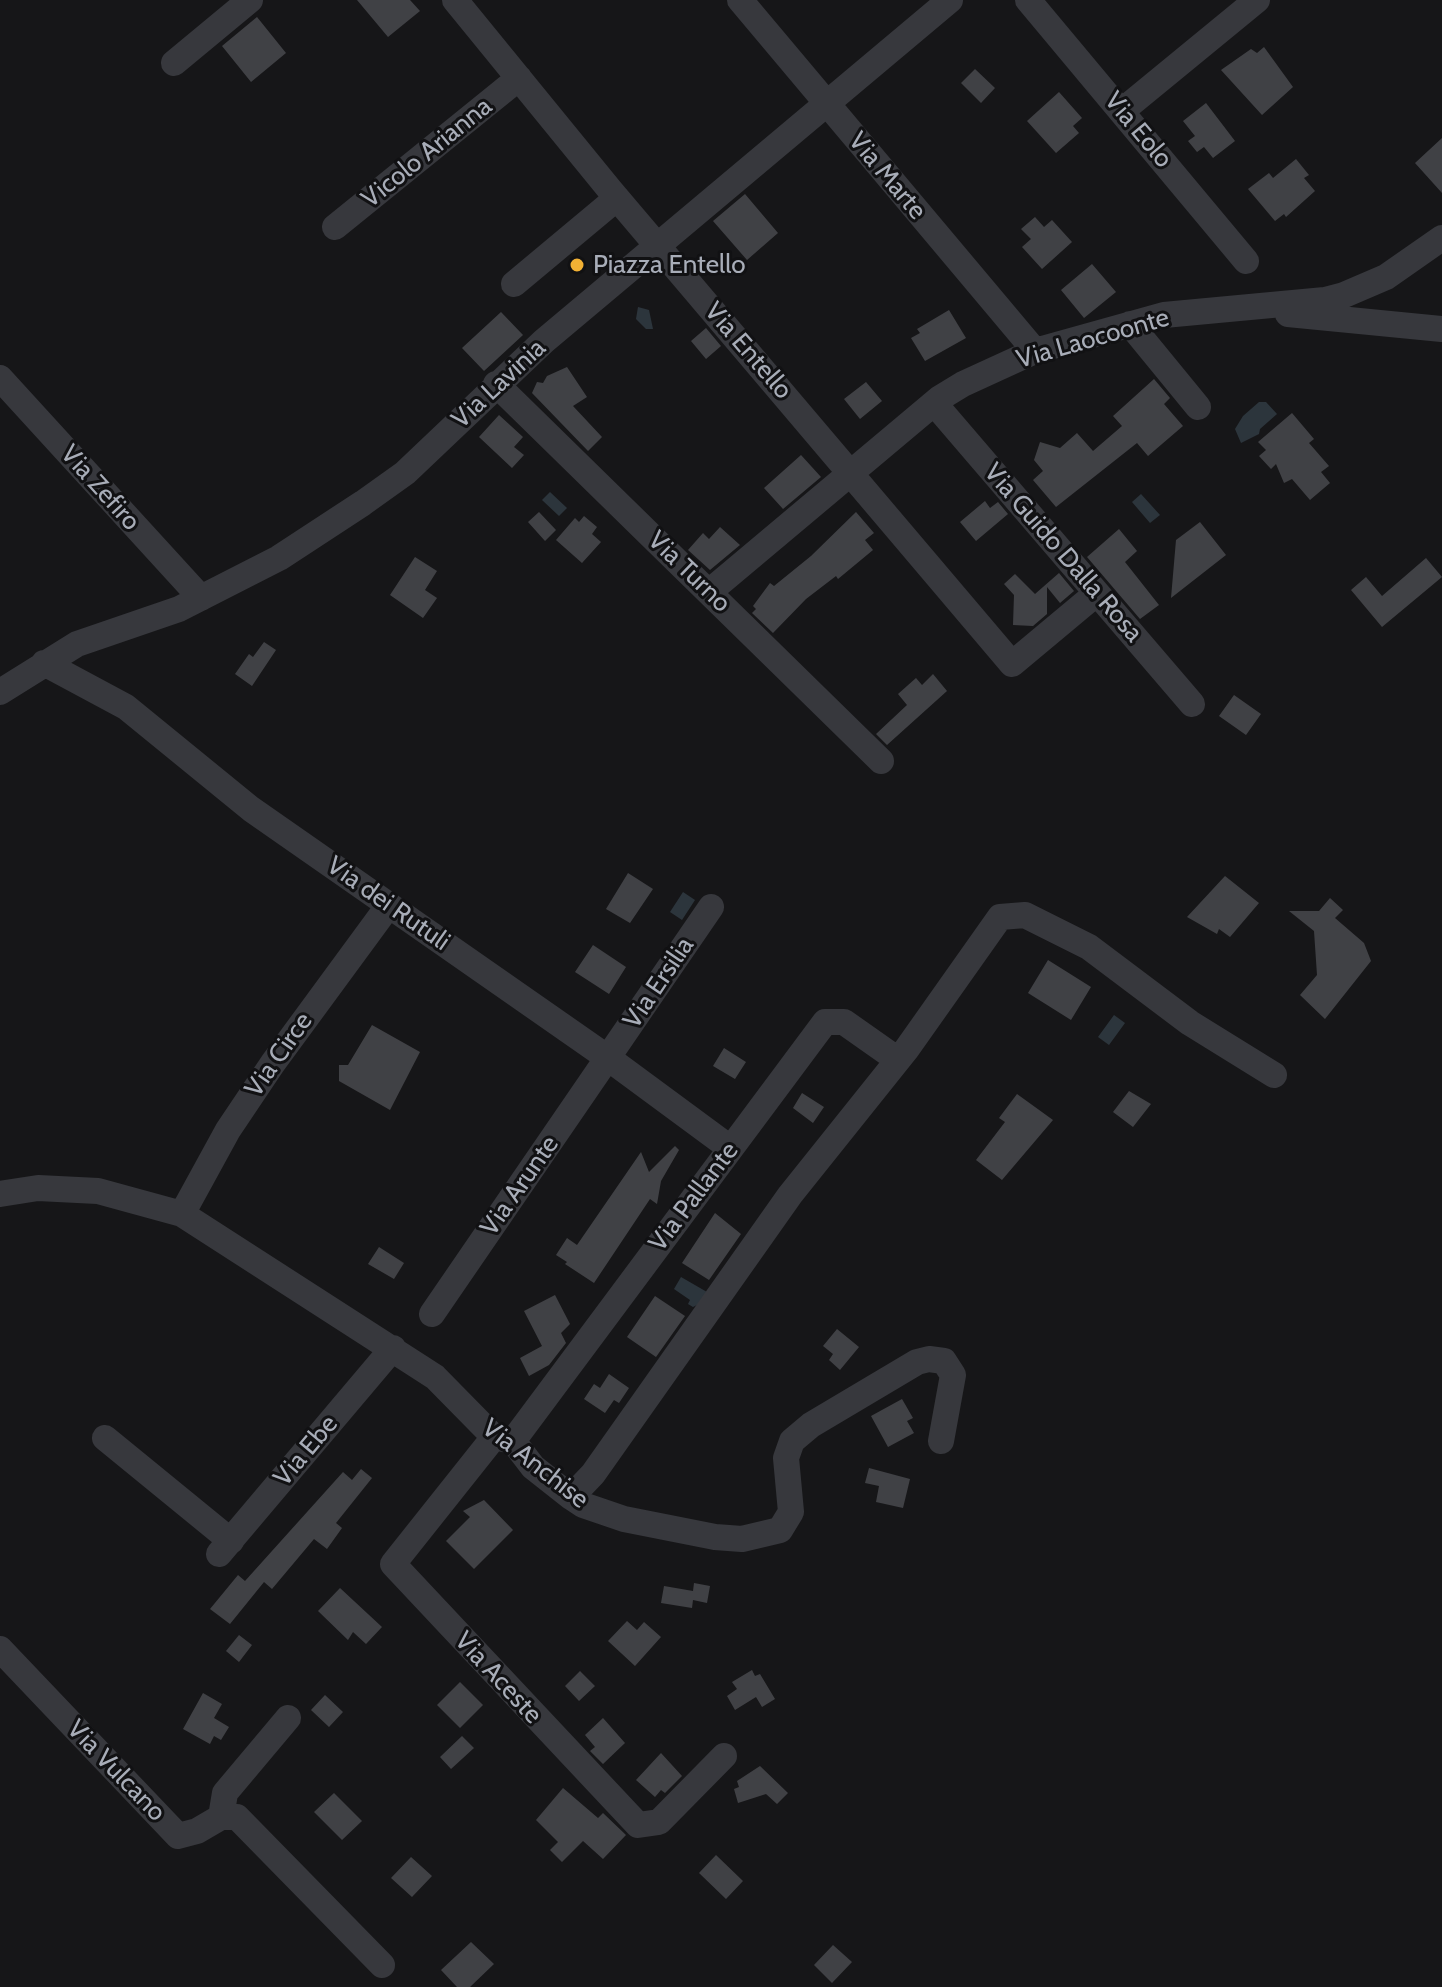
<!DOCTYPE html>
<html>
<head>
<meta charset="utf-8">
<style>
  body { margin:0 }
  canvas { display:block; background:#161618 }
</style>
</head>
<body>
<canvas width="1442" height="1987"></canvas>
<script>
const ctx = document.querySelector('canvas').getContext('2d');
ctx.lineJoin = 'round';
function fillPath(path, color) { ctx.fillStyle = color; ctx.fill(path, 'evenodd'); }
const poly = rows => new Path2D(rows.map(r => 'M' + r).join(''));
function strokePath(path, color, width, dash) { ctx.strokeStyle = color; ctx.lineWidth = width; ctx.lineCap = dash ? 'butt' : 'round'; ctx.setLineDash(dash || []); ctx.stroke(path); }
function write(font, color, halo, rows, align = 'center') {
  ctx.font = font + ' Cabin,sans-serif'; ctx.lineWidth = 6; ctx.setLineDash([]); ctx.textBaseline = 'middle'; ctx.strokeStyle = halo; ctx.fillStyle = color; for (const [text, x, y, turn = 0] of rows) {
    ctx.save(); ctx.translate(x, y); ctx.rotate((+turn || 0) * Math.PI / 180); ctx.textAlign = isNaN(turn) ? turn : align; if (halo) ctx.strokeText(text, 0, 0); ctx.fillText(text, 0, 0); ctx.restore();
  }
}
fillPath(poly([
  [638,307,649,310,653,329,646,329,636,319],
  [1259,402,1266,402,1277,414,1260,429,1259,434,1241,443,1235,429,1243,416],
  [550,492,567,508,559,516,542,500],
  [1141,494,1160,515,1150,523,1132,502],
  [683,892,695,900,682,920,670,912],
  [1114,1015,1125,1023,1109,1045,1098,1037],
  [681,1277,707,1292,699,1304,693,1307,688,1304,690,1300,674,1289]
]), '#2c353c');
fillPath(poly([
  [357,0,410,0,420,11,388,37],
  [257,17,286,53,251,82,222,46],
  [1264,47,1293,87,1262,115,1221,70,1251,49,1257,53],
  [975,69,995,88,981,103,961,83],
  [1059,92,1082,118,1073,126,1079,133,1056,153,1027,121],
  [1206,103,1235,141,1213,158,1204,147,1197,152,1188,141,1195,136,1183,121],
  [1442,138,1442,193,1415,163],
  [1296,159,1309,175,1304,178,1315,191,1286,217,1284,214,1275,221,1248,189,1269,173,1273,178],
  [745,194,778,233,747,260,713,221],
  [1035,217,1044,227,1052,220,1072,242,1042,269,1022,247,1031,239,1021,229],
  [1092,264,1116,292,1084,318,1061,290],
  [949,310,966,338,925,361,911,338,920,333,917,329],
  [501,312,523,335,484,371,462,348],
  [706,328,721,346,706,359,691,341],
  [567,367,587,397,573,406,602,437,588,451,532,393,537,382,543,383,547,376],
  [1154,379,1170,398,1164,404,1183,426,1148,456,1137,443,1056,507,1033,480,1043,471,1034,460,1040,442,1060,448,1077,433,1093,451,1122,426,1113,416],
  [866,382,882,401,860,419,844,399],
  [1292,413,1314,439,1309,443,1329,466,1321,472,1330,483,1310,500,1292,479,1284,483,1276,464,1271,469,1259,456,1266,450,1258,442],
  [499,415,523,437,514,447,524,455,512,468,479,437],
  [801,455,821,477,783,509,764,488],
  [985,501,990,508,998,502,1008,514,976,541,960,522],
  [539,512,556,530,545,541,528,522],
  [856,512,874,533,865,540,873,550,838,579,836,576,806,599,773,633,752,613,756,609,753,606,770,583,774,586,811,556],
  [584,516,597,527,592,534,601,542,582,563,556,540,575,518,579,522],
  [1200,522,1226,555,1171,598,1176,540],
  [720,527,740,545,710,570,688,550,703,533,709,539],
  [1119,529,1137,551,1125,562,1159,605,1140,619,1087,557],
  [415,557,437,571,425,590,437,598,423,618,390,595],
  [1426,558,1442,577,1382,627,1351,590,1366,577,1382,596],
  [1059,573,1074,591,1060,603,1047,587,1047,614,1033,626,1013,625,1014,595,1004,584,1015,574,1035,594],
  [264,642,276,650,252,686,235,674,249,654,253,657],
  [933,674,947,691,887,745,876,734,907,705,898,694,916,678,922,685],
  [1234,695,1261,714,1246,735,1219,716],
  [628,873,653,889,630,923,606,909],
  [1225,876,1259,903,1230,937,1219,929,1217,934,1187,917],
  [1330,898,1343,910,1335,918,1364,943,1371,961,1325,1019,1300,995,1317,975,1314,931,1289,911,1319,911],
  [593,945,626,967,609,994,575,972],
  [1048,960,1091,987,1071,1020,1028,993],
  [372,1025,420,1052,390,1110,339,1081,339,1065,348,1065],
  [724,1048,746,1062,735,1079,713,1066],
  [1129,1091,1151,1104,1133,1127,1113,1112],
  [802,1093,824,1107,813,1123,793,1108],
  [1017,1094,1053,1120,1002,1180,976,1160,1005,1122,999,1118],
  [675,1146,679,1150,661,1181,657,1204,650,1199,594,1283,565,1264,567,1262,556,1255,567,1238,577,1245,641,1152,649,1172],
  [715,1213,741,1234,709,1280,682,1263],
  [379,1247,404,1263,394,1279,368,1264],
  [555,1295,570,1324,561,1333,566,1343,549,1365,529,1376,520,1358,542,1346,524,1311],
  [655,1296,685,1316,656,1357,627,1337],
  [837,1329,859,1347,840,1370,829,1360,833,1354,823,1346],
  [609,1374,629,1388,619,1403,614,1400,605,1413,584,1399,594,1384,600,1388],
  [902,1399,913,1418,907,1421,914,1433,888,1447,871,1416],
  [869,1468,910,1479,903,1508,876,1502,879,1486,865,1483],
  [361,1469,372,1478,336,1523,342,1528,327,1549,314,1539,272,1589,264,1582,230,1624,210,1609,238,1575,245,1581,343,1472,352,1480],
  [484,1500,513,1530,474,1569,446,1541,470,1517,463,1511],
  [694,1583,710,1586,707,1603,693,1600,692,1608,661,1603,664,1586,693,1591],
  [340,1588,382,1627,366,1644,353,1632,348,1640,318,1611],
  [627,1621,637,1630,644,1622,661,1637,635,1666,608,1641],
  [239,1635,252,1645,239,1662,226,1651],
  [752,1670,755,1676,760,1674,775,1699,762,1707,756,1697,735,1710,727,1696,737,1689,732,1682],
  [580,1671,595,1686,579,1701,565,1686],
  [460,1682,483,1705,460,1728,437,1705],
  [203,1693,222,1704,214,1718,229,1727,221,1740,214,1736,210,1744,183,1729],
  [325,1695,343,1712,329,1727,311,1710],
  [603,1718,625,1743,603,1764,590,1751,595,1747,585,1735],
  [462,1736,474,1748,451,1769,440,1757],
  [661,1753,682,1776,665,1793,661,1790,655,1797,636,1780],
  [760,1766,788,1793,777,1804,766,1794,738,1803,734,1789,739,1787,737,1781],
  [563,1788,598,1818,603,1813,626,1835,603,1859,583,1841,562,1862,550,1850,558,1842,536,1820],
  [334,1793,362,1821,342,1840,314,1812],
  [716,1855,743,1881,726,1899,699,1873],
  [411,1857,432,1876,412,1897,391,1878],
  [471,1942,494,1964,470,1987,457,1987,441,1970],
  [833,1945,852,1962,832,1983,814,1965]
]), '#404145');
strokePath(poly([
  [455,0,610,190,1012,664,1097,593],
  [740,0,1035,351],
  [1028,0,1246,261],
  [174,63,250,0],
  [1123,110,1257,0],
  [335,227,519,78],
  [514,284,617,198],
  [1288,314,1442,329],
  [1130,324,1198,407],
  [0,378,201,598],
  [496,384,881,761],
  [934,403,1192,704],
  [709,592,940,398,963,384,1035,351,1164,315,1325,300,1344,295,1386,277,1442,238],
  [44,663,126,707,251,809,608,1058,730,1148],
  [0,692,77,644,179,609,279,558,363,503,405,473,544,341,950,0],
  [0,1194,38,1188,98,1191,182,1214,435,1377,494,1437,513,1441,533,1467,571,1497,583,1505,624,1519,715,1537,742,1539,780,1530,791,1512,786,1458,792,1441,811,1425,917,1362,929,1359,944,1361,953,1375,941,1441],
  [182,1214,228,1130,273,1063,389,905],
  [432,1314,711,907],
  [494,1437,393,1564,638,1825,659,1822,724,1756],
  [105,1438,231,1541],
  [513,1441,825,1022,844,1022,898,1060],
  [571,1497,593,1474,790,1195,906,1050,1000,917,1025,915,1089,947,1190,1023,1274,1075],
  [219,1554,393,1348],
  [0,1649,178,1836,197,1831,221,1817,237,1817,382,1965],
  [221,1817,225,1793,288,1718]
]), '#37383d', 26);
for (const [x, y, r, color] of [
  [577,265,8,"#f2b134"]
]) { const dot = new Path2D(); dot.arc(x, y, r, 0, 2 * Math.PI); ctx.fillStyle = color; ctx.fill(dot); strokePath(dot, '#111113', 3); }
write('26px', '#a8adb8', '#111113', [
  ["Via Eolo",1138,130,50],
  ["Vicolo Arianna",427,153,-39],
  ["Via Marte",887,176,50],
  ["Via Laocoonte",1093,339,-16],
  ["Via Entello",748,351,49],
  ["Via Lavinia",499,384,-43],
  ["Via Zefiro",100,488,48],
  ["Via Guido Dalla Rosa",1063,553,49],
  ["Via Turno",689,572,44],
  ["Via dei Rutuli",388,904,35],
  ["Via Ersilia",659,983,-56],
  ["Via Circe",279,1055,-55],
  ["Via Arunte",520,1186,-55],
  ["Via Pallante",694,1197,-53],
  ["Via Ebe",306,1451,-50],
  ["Via Anchise",535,1464,38],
  ["Via Aceste",498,1678,47],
  ["Via Vulcano",116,1771,46]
]);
write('26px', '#a8adb8', '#111113', [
  ["Piazza Entello",593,265]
], 'left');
</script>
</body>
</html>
